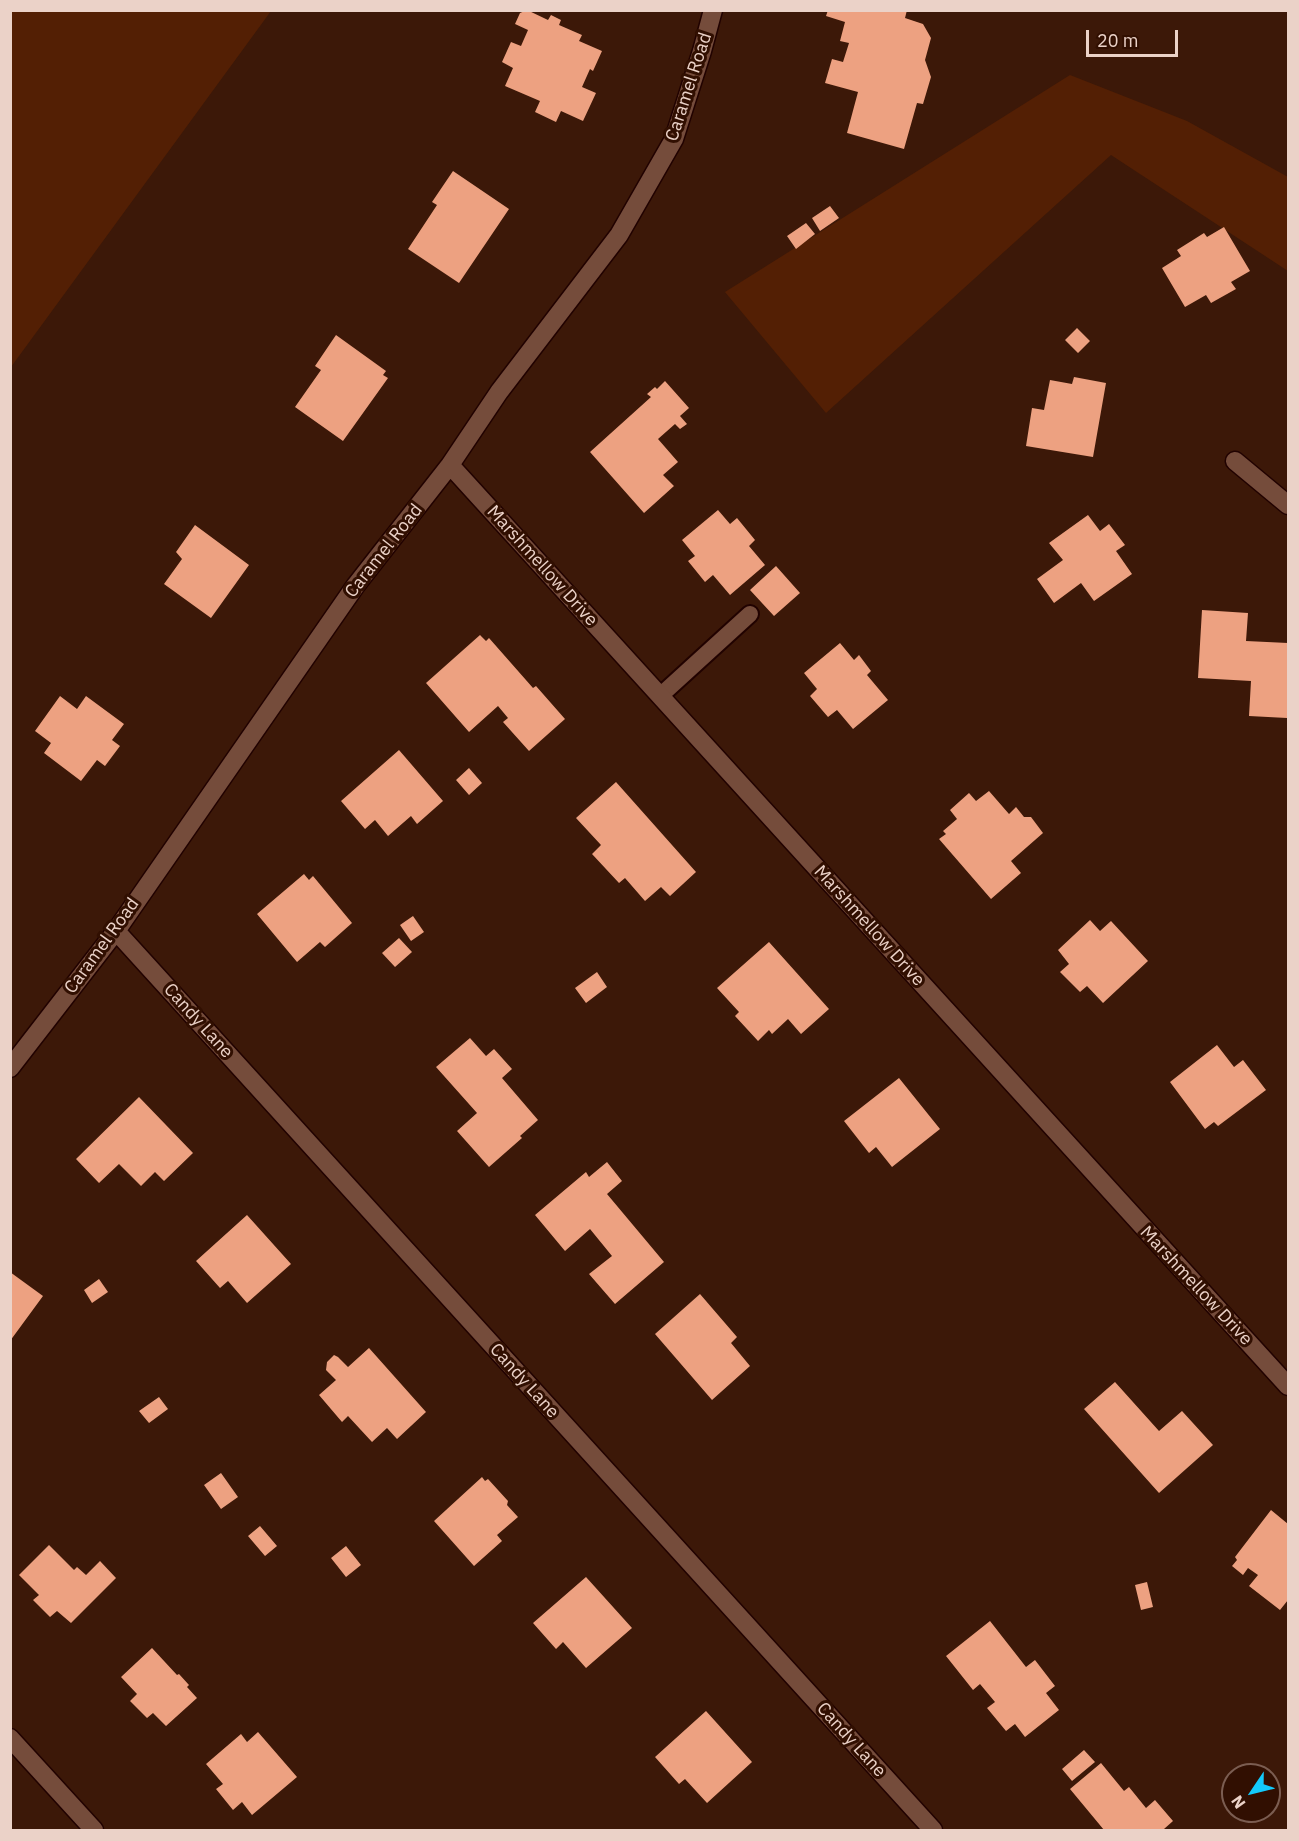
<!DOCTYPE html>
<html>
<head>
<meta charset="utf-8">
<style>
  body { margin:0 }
  #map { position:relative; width:1299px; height:1841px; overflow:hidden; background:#3c1808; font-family:"IBM Plex Sans",sans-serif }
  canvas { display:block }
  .frame { position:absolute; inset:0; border:12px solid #ebd2c8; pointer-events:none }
  .north { position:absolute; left:1221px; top:1763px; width:60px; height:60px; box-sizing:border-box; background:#310f01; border:2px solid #7b5d51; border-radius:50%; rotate:235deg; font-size:16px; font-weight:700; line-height:24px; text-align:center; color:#ebd2c8 }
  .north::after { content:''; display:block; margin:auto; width:21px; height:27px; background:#13cafb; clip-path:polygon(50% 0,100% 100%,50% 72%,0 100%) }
  .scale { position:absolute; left:1086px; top:30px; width:92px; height:27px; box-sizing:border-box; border:3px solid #ebd2c8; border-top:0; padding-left:8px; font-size:18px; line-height:21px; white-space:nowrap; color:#ebd2c8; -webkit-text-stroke:4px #310f01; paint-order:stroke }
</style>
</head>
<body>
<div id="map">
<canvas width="1299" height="1841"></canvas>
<div class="frame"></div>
<div class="north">N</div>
<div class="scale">20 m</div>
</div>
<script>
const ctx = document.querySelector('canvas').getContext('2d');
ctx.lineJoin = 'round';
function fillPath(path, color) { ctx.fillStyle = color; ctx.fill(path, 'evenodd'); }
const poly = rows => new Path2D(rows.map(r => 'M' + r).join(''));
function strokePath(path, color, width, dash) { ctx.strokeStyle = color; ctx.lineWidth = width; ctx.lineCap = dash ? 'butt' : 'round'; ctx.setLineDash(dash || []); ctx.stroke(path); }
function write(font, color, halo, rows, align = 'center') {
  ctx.font = font + ' "IBM Plex Sans",sans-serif'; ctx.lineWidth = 6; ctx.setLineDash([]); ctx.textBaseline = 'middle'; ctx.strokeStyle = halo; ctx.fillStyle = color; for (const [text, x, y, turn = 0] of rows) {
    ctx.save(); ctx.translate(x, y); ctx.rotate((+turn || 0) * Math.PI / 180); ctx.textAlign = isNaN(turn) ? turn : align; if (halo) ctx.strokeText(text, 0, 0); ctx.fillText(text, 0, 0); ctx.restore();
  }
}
fillPath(poly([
  [11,10,271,11,11,367,10,11],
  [1070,75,1187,121,1288,177,1288,271,1111,155,826,413,725,292]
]), '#531f04');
fillPath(poly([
  [527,10,548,20,551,15,561,20,559,25,582,35,579,41,602,51,593,71,590,69,582,87,596,93,583,121,561,111,556,122,535,112,540,101,505,86,513,68,502,62,511,42,521,46,528,30,515,24,520,13],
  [828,10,907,10,905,18,923,24,931,38,925,60,931,77,923,104,917,103,904,149,847,133,858,92,825,83,832,59,843,62,849,43,840,41,845,22,826,16],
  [453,171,509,209,459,283,408,249,437,205,432,202],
  [830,206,839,218,820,231,812,218],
  [806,223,815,234,796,249,787,236],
  [1224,227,1250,271,1231,282,1236,289,1211,303,1206,295,1185,307,1162,268,1181,256,1177,250,1204,233,1207,237],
  [1077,328,1090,341,1078,353,1065,340],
  [336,335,386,371,383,375,388,378,343,441,295,407,321,370,315,366],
  [1074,377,1106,383,1093,457,1026,446,1032,408,1044,410,1050,380,1072,384],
  [665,381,689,408,680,416,687,424,680,429,675,424,658,439,678,462,663,475,674,486,644,513,590,452,651,397,647,394,655,387,657,389],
  [718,510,730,524,737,518,755,540,749,546,765,565,730,595,713,575,705,582,688,561,695,556,682,540],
  [1088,515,1100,531,1109,524,1125,545,1116,551,1132,574,1094,601,1081,583,1054,603,1037,579,1063,560,1049,543],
  [195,525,249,565,211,618,164,584,182,559,176,552],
  [776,566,800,593,774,616,750,590],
  [1202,610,1248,613,1246,641,1288,643,1287,718,1249,716,1251,681,1198,678],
  [480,635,486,641,489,638,533,688,536,686,565,719,529,751,503,722,508,718,498,706,469,732,426,683],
  [840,643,854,660,859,655,871,671,867,675,888,700,853,729,837,710,828,717,810,696,817,689,804,673],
  [60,696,77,709,86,696,124,724,112,740,120,746,105,766,97,760,81,781,44,753,51,743,35,731],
  [399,750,443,801,417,824,411,816,388,836,375,820,365,829,341,801],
  [469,768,482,783,469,795,456,780],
  [616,782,696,872,670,896,661,887,645,901,625,878,619,883,592,854,601,845,576,818],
  [989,791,1009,814,1016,807,1024,817,1031,817,1043,833,1011,861,1021,873,991,899,939,839,946,834,943,831,957,819,950,810,969,793,976,801],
  [304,874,309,880,313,876,352,923,325,947,320,942,297,962,257,914],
  [413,916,424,932,411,941,400,925],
  [1090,920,1100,931,1111,921,1148,961,1103,1003,1087,986,1080,992,1060,972,1069,964,1058,950],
  [399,938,412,952,395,967,382,953],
  [769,942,829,1009,801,1034,788,1019,772,1034,769,1030,758,1041,735,1016,739,1012,717,988],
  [597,972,607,987,586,1003,575,988],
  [470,1038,486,1056,494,1049,512,1069,502,1078,538,1120,520,1136,522,1138,489,1167,457,1131,477,1113,436,1067],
  [1217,1045,1234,1067,1243,1060,1266,1090,1218,1126,1214,1122,1205,1129,1170,1082],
  [899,1078,940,1129,892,1167,876,1147,869,1153,844,1121],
  [139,1097,193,1153,164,1181,155,1172,141,1186,119,1164,99,1183,76,1159],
  [607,1162,622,1181,607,1194,664,1262,615,1304,589,1274,612,1256,590,1229,565,1251,535,1215,586,1172,589,1177],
  [247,1215,291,1264,247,1303,228,1281,220,1288,196,1261],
  [10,1272,43,1296,10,1341],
  [99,1279,108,1292,92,1303,84,1290],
  [700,1294,737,1337,731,1343,750,1366,712,1400,655,1334],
  [369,1348,426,1412,397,1439,387,1428,372,1442,348,1416,342,1422,319,1395,336,1380,326,1370,327,1362,334,1355,338,1357,348,1367],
  [1115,1382,1159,1431,1182,1411,1213,1445,1159,1493,1084,1409],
  [159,1397,168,1409,149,1423,139,1411],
  [221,1473,238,1497,221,1509,204,1485],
  [482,1477,485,1481,488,1479,508,1501,507,1505,518,1517,497,1535,502,1541,474,1566,434,1521],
  [1271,1510,1288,1524,1288,1600,1280,1610,1249,1586,1258,1575,1248,1568,1243,1575,1232,1566,1237,1560,1235,1557],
  [260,1526,277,1546,265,1556,248,1536],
  [49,1545,74,1570,77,1567,86,1575,100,1561,116,1578,71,1623,57,1611,50,1617,33,1600,39,1595,19,1575],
  [346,1546,361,1565,346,1577,331,1558],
  [586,1577,632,1628,586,1668,563,1642,556,1649,533,1623],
  [1147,1582,1153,1607,1141,1610,1135,1585],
  [990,1621,1026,1667,1035,1660,1055,1686,1046,1693,1059,1710,1025,1737,1015,1724,1006,1731,987,1708,995,1702,980,1684,973,1690,946,1656],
  [152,1648,177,1675,179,1674,189,1685,187,1687,197,1698,166,1726,153,1713,147,1718,130,1701,137,1694,121,1677],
  [706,1711,752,1762,707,1803,685,1779,679,1784,655,1757],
  [258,1732,297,1777,252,1815,242,1802,233,1810,216,1789,223,1784,206,1764,241,1734,247,1742],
  [1084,1750,1095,1762,1072,1781,1062,1769],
  [1101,1763,1124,1791,1129,1787,1146,1808,1155,1800,1173,1821,1164,1829,1165,1830,1104,1830,1070,1789]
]), '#eda181');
const service = poly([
  [660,696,750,614]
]);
const minor = poly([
  [1235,461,1288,505],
  [450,465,1288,1386],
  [116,931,933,1830],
  [10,1068,116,931,356,585,450,465,499,392,619,235,674,139,702,51,713,10],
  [10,1738,94,1830]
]);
strokePath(service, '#210200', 20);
strokePath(minor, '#210200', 21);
strokePath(service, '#754c3b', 16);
strokePath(minor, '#754c3b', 18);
write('18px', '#ebd2c8', '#310f01', [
  ["Caramel Road",689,87,-72],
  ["Caramel Road",384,551,-52],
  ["Marshmellow Drive",542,566,48],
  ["Marshmellow Drive",869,926,48],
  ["Caramel Road",102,946,-54],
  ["Candy Lane",198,1021,48],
  ["Marshmellow Drive",1196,1286,47],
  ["Candy Lane",524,1381,48],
  ["Candy Lane",851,1740,48]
]);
</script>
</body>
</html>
